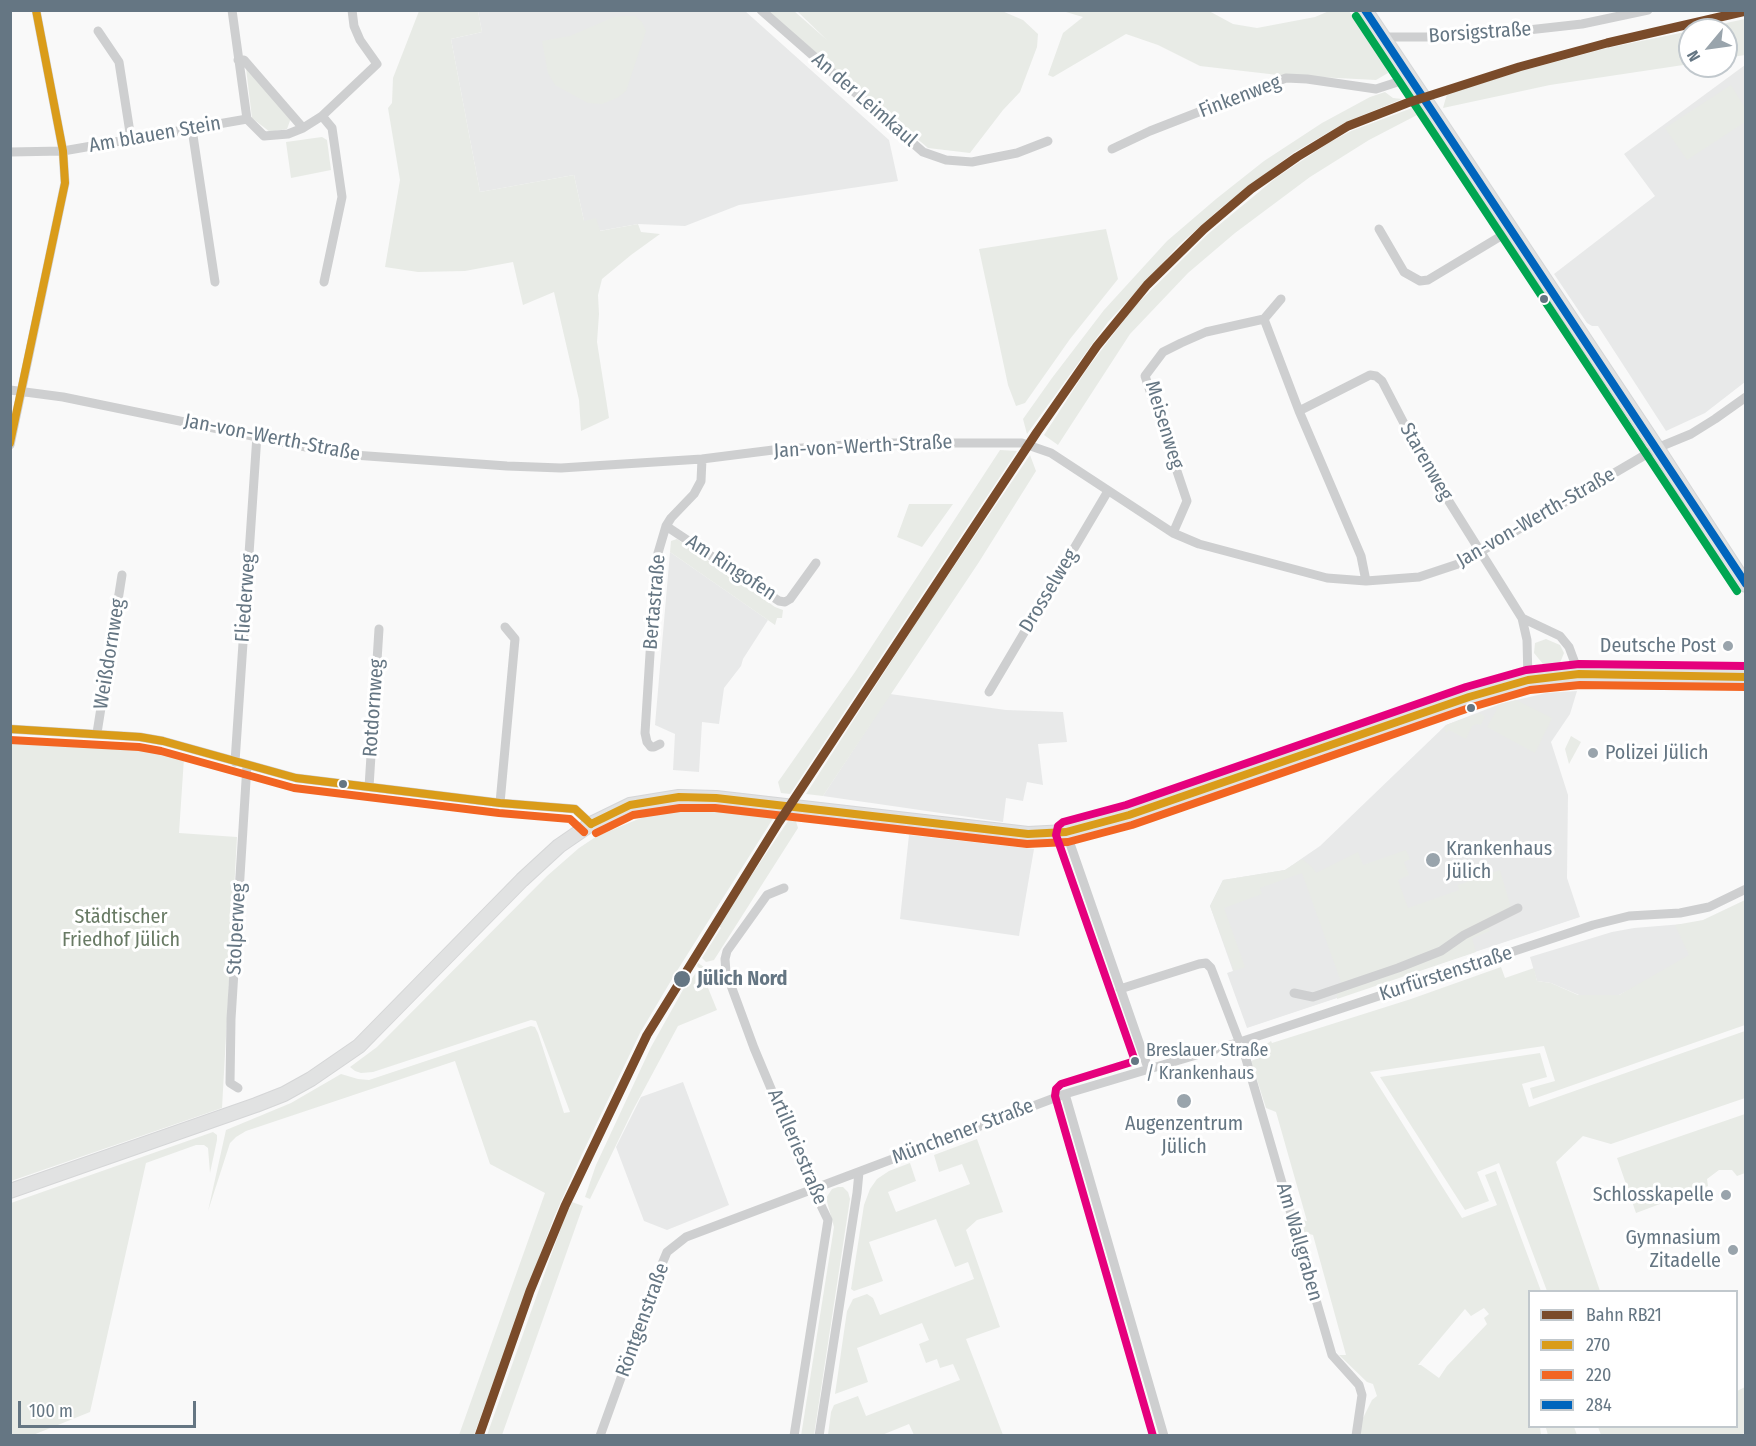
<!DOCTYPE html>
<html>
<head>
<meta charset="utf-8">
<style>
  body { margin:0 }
  #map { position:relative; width:1756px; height:1446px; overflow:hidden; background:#f9f9f9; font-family:"Fira Sans Condensed",sans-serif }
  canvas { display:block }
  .frame { position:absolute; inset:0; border:12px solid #657683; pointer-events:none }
  .legend { position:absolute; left:1528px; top:1290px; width:210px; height:138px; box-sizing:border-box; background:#fff; border:2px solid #c1c8cd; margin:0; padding:8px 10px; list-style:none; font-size:18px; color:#657683 }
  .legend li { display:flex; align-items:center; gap:12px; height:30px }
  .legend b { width:30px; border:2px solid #c1c8cd }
  .north { position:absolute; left:1678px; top:18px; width:60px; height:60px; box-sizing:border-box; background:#fff; border:2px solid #c1c8cd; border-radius:50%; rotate:241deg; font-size:16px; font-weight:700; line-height:24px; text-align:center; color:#657683 }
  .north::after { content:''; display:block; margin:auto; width:21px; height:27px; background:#99a4ac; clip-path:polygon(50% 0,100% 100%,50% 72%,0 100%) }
  .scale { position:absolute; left:18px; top:1401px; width:178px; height:27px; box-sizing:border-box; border:3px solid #657683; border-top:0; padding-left:8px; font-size:18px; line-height:21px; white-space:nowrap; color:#657683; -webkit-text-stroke:4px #fff; paint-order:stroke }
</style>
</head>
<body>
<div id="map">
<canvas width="1756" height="1446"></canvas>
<div class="frame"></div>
<ul class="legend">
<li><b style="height:8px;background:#7a4b2a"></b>Bahn RB21</li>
<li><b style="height:8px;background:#da9c1a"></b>270</li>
<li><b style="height:8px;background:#f26522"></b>220</li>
<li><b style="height:8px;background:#0065bd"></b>284</li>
</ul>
<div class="north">N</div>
<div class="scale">100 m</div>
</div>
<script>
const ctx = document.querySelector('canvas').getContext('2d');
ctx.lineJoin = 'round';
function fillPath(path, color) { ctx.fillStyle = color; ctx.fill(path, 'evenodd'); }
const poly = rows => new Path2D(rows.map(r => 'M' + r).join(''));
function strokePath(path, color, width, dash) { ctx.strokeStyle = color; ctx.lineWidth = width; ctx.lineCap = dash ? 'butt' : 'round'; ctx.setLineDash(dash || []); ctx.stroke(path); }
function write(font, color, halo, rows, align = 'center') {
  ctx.font = font + ' "Fira Sans Condensed",sans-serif'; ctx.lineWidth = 6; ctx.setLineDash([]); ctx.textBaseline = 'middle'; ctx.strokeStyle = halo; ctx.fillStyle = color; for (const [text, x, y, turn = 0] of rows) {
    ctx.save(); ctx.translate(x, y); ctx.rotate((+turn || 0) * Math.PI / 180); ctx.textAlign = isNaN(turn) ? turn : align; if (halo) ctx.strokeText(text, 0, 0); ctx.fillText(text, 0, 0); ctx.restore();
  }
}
fillPath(poly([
  [478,11,745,11,889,140,898,181,739,205,685,226,638,224,599,231,584,221,574,175,480,192,451,39,482,32],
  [1745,65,1745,382,1705,413,1666,431,1598,326,1592,326,1587,323,1554,274,1655,196,1624,154],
  [670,552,768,620,743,659,741,666,724,688,719,724,702,722,699,772,673,770,675,734,655,725],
  [1577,691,1570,714,1551,742,1568,795,1567,878,1580,917,1247,1028,1227,973,1233,971,1210,906,1223,880,1285,870,1320,846,1446,725,1500,704,1546,693],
  [890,694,1006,710,1063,712,1067,742,1038,744,1043,785,1027,782,1023,801,1006,798,1003,822,823,796],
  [909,835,1034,849,1019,936,900,919],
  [1683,924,1696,957,1619,995,1579,995,1551,983,1537,981,1530,957,1612,932,1634,928],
  [683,1082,729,1205,667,1230,644,1221,616,1147,641,1097]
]), '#e8e9e9');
fillPath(poly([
  [1059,10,1209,11,1233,24,1257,28,1315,17,1329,11,1349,11,1384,62,1388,73,1376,80,1278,75,1200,66,1158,45,1126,34,1053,77,1048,75,1063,33,1083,17],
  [419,11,478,11,482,32,451,39,480,192,574,175,584,221,596,218,600,231,638,224,641,232,660,234,631,255,602,279,598,295,599,314,597,342,609,418,581,431,579,400,554,292,523,305,513,262,465,271,418,272,385,267,400,180,388,108,392,103,393,78],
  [767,11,794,11,827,40,797,11,1002,11,1023,20,1038,34,1037,47,1020,92,1003,110,970,153,928,148],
  [625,16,635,16,642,22,646,31,626,91,617,98,602,104,588,103,555,85,548,73,542,41,570,36,614,17],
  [1745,19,1745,55,1726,58,1726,30,1693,30],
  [1690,31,1690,64,1550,85,1443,108,1447,94,1521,71,1607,48],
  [246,68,291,118,287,129,270,132,252,118],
  [1731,85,1745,108,1745,122,1687,160,1665,128],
  [1385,92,1393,98,1402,99,1346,122,1293,153,1222,207,1180,244,1108,322,1027,434,1023,419,1052,378,1104,310,1167,241,1216,199,1264,161,1322,123,1370,97],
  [1412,108,1417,115,1369,140,1310,177,1235,233,1188,273,1130,334,1058,445,1044,435,1087,369,1134,307,1208,234,1277,177,1330,142,1351,131],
  [322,137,327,140,331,170,291,178,286,142],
  [1106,229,1118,279,1070,339,1025,403,1016,406,1008,385,979,249],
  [1000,450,1017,451,790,794,781,793,778,782,855,672],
  [1030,455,1036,471,979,562,823,796,806,794,927,606],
  [909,504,953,504,922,547,897,537],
  [677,539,775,607,783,610,782,618,777,618,775,625,670,552,671,541],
  [1546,639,1560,645,1564,653,1560,663,1556,665,1543,664,1534,653,1535,643],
  [1516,700,1552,718,1535,753,1487,727,1500,704],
  [1479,713,1485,716,1481,725,1477,724,1472,726,1466,739,1449,730,1446,733,1444,728,1446,725],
  [1571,736,1581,742,1569,764,1565,749],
  [11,742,118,747,160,752,184,758,179,833,237,837,222,1108,11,1181],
  [694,808,774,817,675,974,640,1033,583,1152,554,1217,474,1435,459,1435,545,1193,490,1164,455,1061,246,1131,236,1137,230,1143,208,1211,226,1130,291,1103,341,1074,358,1079,369,1080,531,1026,535,1027,538,1033,564,1113,570,1112,536,1021,531,1020,373,1072,361,1073,355,1071,350,1067,377,1047,547,876,579,848,597,836,646,816,673,810],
  [790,818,795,818,798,828,714,960,706,962,702,958,721,928,718,925],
  [1406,850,1410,859,1404,862,1409,875,1398,880,1408,908,1459,890,1458,885,1500,870,1511,908,1486,921,1490,931,1472,938,1476,952,1337,999,1337,987,1341,982,1302,873,1260,888,1262,894,1224,908,1245,967,1234,971,1210,906,1223,880,1285,870,1302,859,1312,867,1316,873,1358,852,1363,865],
  [1745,900,1745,1025,1533,1099,1530,1088,1555,1081,1544,1046,1370,1072,1462,1218,1497,1205,1485,1175,1496,1171,1541,1291,1530,1292,1530,1426,1540,1427,1541,1435,1361,1435,1360,1426,1363,1418,1372,1400,1377,1396,1373,1384,1367,1382,1339,1355,1346,1355,1313,1235,1302,1232,1298,1219,1307,1221,1276,1112,1266,1108,1251,1061,1256,1059,1259,1049,1271,1041,1272,1043,1411,999,1501,967,1505,978,1534,968,1537,981,1551,983,1578,995,1619,995,1689,955,1675,925,1703,920],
  [1484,1308,1489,1314,1484,1318,1487,1324,1447,1366,1439,1378,1421,1365,1418,1365,1465,1309,1471,1316],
  [698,963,707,969,704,978,717,1010,678,1026,633,1110,590,1199,585,1197,596,1165,651,1047,689,979,691,980,699,968,697,966],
  [1745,1031,1745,1098,1611,1144,1583,1136,1556,1162,1600,1291,1547,1291,1499,1163,1477,1172,1489,1201,1465,1210,1380,1077,1540,1053,1547,1077,1522,1084,1529,1107],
  [1745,1114,1745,1173,1737,1176,1732,1170,1719,1170,1707,1179,1708,1186,1636,1213,1617,1158],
  [213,1132,217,1135,217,1140,210,1173,208,1148,204,1145,196,1145,146,1163,90,1412,33,1435,11,1435,11,1203],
  [977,1139,1003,1212,977,1220,966,1230,1000,1327,966,1339,1003,1435,914,1435,909,1424,882,1435,828,1435,831,1412,834,1405,858,1396,866,1416,960,1380,953,1364,940,1368,937,1359,926,1363,919,1344,929,1340,922,1323,857,1348,868,1382,835,1394,847,1311,853,1299,867,1294,873,1298,880,1315,974,1279,968,1262,955,1267,936,1219,869,1242,883,1281,854,1291,851,1289,864,1205,870,1189,877,1179,889,1171,910,1163,916,1181,888,1192,896,1212,970,1184,962,1164,939,1172,934,1155],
  [838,1187,843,1187,848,1192,850,1199,814,1435,801,1436,834,1227,826,1198,832,1189],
  [572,1202,583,1206,502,1435,487,1435,568,1208,570,1208],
  [1745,1387,1745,1433,1740,1435,1601,1435,1598,1427,1736,1426,1737,1391],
  [1550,1426,1574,1427,1577,1435,1548,1435,1546,1428]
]), '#e8ebe6');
const secondary = poly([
  [1365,10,1657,448,1746,585],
  [10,1191,256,1105,284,1094,311,1079,359,1046,522,880,559,846,591,824,630,805,679,797,716,798,1028,834,1066,832,1129,815,1469,697,1528,680,1579,674,1746,677]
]);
strokePath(secondary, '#d5d6d7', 16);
strokePath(poly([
  [232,10,247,119,264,136,288,134,303,128,322,116,377,64,360,40,354,26,352,10],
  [761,10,923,152,946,160,972,162,1017,153,1048,141],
  [98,31,119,62,131,139],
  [1382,37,1465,37,1582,24,1648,10],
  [238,60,244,60,303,128],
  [322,116,332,128,342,197,324,282],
  [192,129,215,282],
  [1112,149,1150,131,1286,78,1307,79,1376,89,1410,78],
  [10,152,63,151,247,119],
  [1379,229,1404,272,1420,281,1428,280,1511,230],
  [1281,299,1264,319,1299,411,1361,556,1366,581],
  [10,390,63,397,340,454,507,466,561,468,702,459,773,450,876,443,1022,443,1051,453,1173,533,1199,544,1327,578,1366,581,1419,577,1461,563,1657,448,1691,434,1715,419,1746,397],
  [1299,411,1370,375,1376,376,1382,381,1423,460,1522,618,1527,640,1528,680],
  [10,445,65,183,63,151,36,10],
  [666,526,779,601,785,602,790,599,816,563],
  [1173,533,1187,501,1145,376,1163,352,1181,343,1206,332,1264,319],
  [1522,618,1560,636,1569,647,1579,674],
  [989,692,1108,491],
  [10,729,140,737,163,741,296,778,500,803,575,809,591,824],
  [97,733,122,575],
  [660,744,654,747,651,747,647,742,645,733,655,575,658,553,666,526,671,518,694,494,701,481,702,459],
  [235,762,257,435],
  [369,787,379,629],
  [500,803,515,639,505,627],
  [1066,832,1148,1068],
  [784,888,767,895,727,951,725,959,726,972,754,1048,813,1189,828,1220,794,1436],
  [1120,989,1199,964,1206,963,1211,968,1246,1059,1332,1355,1359,1385,1362,1395,1356,1436],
  [1294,993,1313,997,1398,968,1441,951,1464,935,1518,908],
  [238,1088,230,1083,231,1019,247,765],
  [1065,1094,1164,1436],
  [600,1436,662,1264,667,1252,686,1237,1065,1094,1240,1042,1593,925,1629,916,1680,913,1709,907,1746,889],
  [819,1436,857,1193,859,1172]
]), '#cecfd0', 9);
strokePath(secondary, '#e1e2e2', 14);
strokePath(poly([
  [10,443,65,183,63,151,36,10],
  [10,729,140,737,163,741,296,778,500,803,575,809,591,824],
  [591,824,630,805,679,797,716,798,1028,834,1066,832,1129,815,1469,697,1528,680,1579,674,1746,677]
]), '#da9c1a', 8);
strokePath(poly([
  [10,740,139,747,161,751,294,788,499,813,570,819,584,832],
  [596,833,633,815,680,808,715,808,1027,844,1068,842,1132,825,1472,707,1530,690,1580,685,1746,687]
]), '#f26522', 8);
strokePath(poly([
  [1365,10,1746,584]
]), '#0065bd', 8);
strokePath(poly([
  [1356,16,1737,591]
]), '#00a651', 8);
strokePath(poly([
  [1153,1436,1055,1096,1056,1089,1061,1084,1135,1061,1056,835,1058,826,1063,822,1126,805,1466,687,1526,670,1579,664,1746,666]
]), '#e5007d', 8);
strokePath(poly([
  [479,1436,530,1291,565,1206,647,1035,779,822,1037,432,1097,346,1147,285,1204,229,1251,189,1297,157,1348,126,1407,103,1519,67,1607,43,1746,11]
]), '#7a4b2a', 9);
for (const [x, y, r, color] of [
  [1544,299,5,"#657683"],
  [1728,646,6,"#99a4ac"],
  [1471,708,5,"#657683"],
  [1593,753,6,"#99a4ac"],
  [343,784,5,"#657683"],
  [1433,860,8,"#99a4ac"],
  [682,979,9,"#657683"],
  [1135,1061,5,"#657683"],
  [1184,1101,8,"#99a4ac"],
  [1726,1195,6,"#99a4ac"],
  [1733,1250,6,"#99a4ac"]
]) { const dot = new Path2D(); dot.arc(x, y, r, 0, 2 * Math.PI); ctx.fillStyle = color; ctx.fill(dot); strokePath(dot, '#fff', 2); }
write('18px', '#657683', '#fff', [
  ["Breslauer Straße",1146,1051],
  ["/ Krankenhaus",1146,1074]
], 'left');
write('20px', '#657683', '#fff', [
  ["Borsigstraße",1480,33,-4],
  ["Finkenweg",1240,97,-21],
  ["An der Leimkaul",864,100,41],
  ["Am blauen Stein",155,135,-10],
  ["Meisenweg",1164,425,73],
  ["Jan-von-Werth-Straße",272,438,11],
  ["Jan-von-Werth-Straße",863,447,-3],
  ["Starenweg",1426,462,60],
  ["Jan-von-Werth-Straße",1536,518,-30],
  ["Am Ringofen",731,568,33],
  ["Drosselweg",1049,591,-59],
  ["Fliederweg",246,598,-86],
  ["Bertastraße",655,602,-85],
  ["Weißdornweg",110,654,-81],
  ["Rotdornweg",374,708,-86],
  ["Stolperweg",237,929,-87],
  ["Kurfürstenstraße",1446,974,-18],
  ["Münchener Straße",963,1132,-21],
  ["Artilleriestraße",797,1147,67],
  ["Am Wallgraben",1299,1242,74],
  ["Röntgenstraße",643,1320,-70]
]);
write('20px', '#657683', '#fff', [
  ["Deutsche Post",1716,646],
  ["Polizei Jülich",1605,753,"left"],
  ["Krankenhaus",1446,849,"left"],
  ["Jülich",1446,872,"left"],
  ["Augenzentrum",1184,1124,"center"],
  ["Jülich",1184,1147,"center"],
  ["Schlosskapelle",1714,1195],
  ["Gymnasium",1721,1238],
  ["Zitadelle",1721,1261]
], 'right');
write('20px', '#687a64', '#fff', [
  ["Städtischer",121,917],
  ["Friedhof Jülich",121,940]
]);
write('bold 20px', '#657683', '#fff', [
  ["Jülich Nord",697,979]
], 'left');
</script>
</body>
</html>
